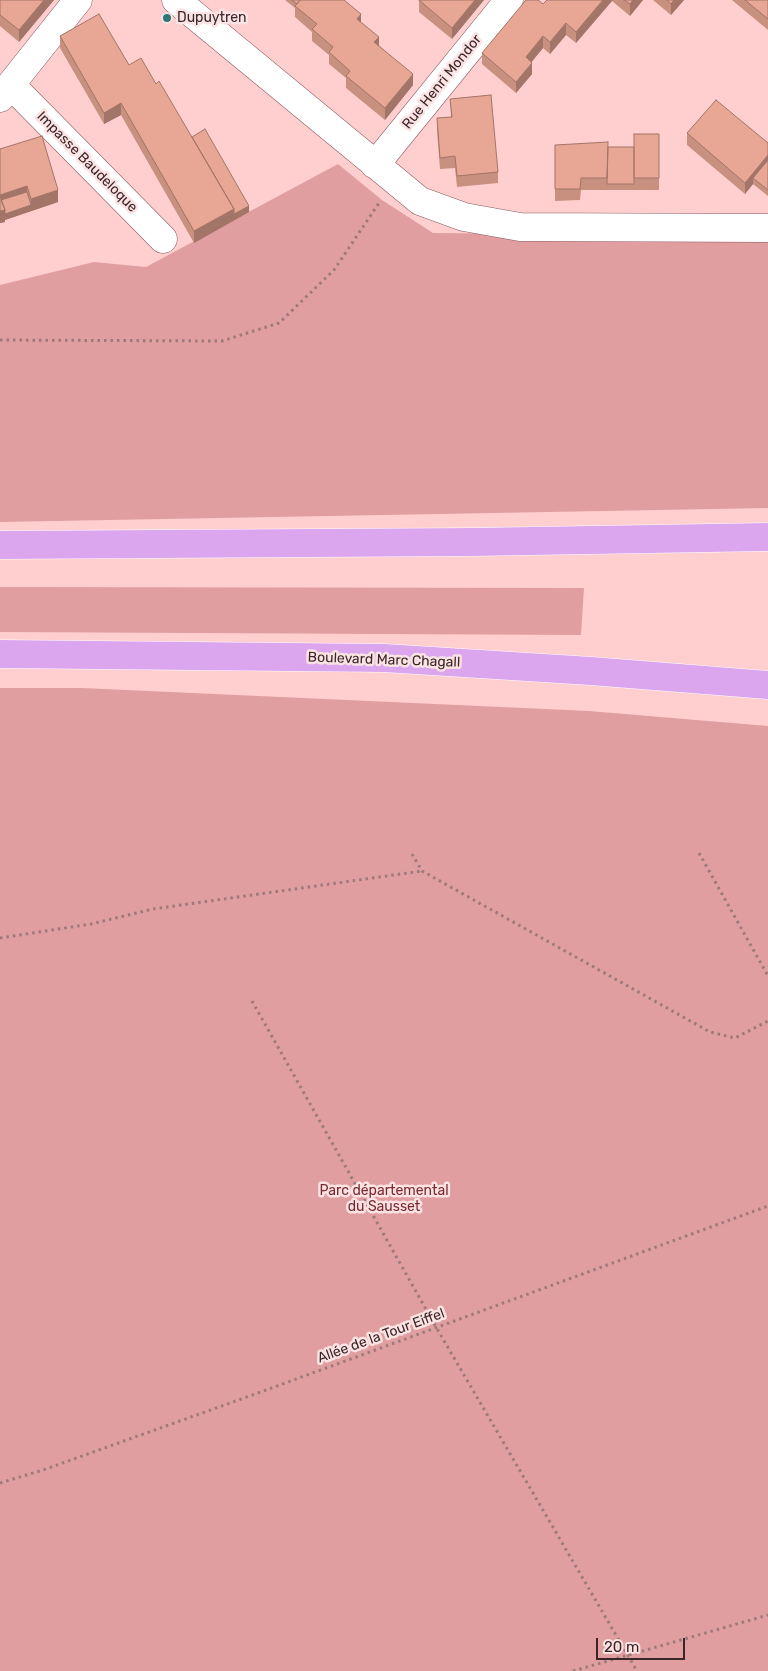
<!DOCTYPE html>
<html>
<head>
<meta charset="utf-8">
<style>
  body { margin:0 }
  #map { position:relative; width:768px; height:1671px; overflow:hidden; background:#ffcfd0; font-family:Rubik,sans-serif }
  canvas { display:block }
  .scale { position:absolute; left:596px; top:1638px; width:89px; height:22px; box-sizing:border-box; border:2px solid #3b2526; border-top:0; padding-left:6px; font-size:15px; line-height:18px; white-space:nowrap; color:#3b2526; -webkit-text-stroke:4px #fbe3e3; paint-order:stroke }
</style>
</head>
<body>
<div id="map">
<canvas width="768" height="1671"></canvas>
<div class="scale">20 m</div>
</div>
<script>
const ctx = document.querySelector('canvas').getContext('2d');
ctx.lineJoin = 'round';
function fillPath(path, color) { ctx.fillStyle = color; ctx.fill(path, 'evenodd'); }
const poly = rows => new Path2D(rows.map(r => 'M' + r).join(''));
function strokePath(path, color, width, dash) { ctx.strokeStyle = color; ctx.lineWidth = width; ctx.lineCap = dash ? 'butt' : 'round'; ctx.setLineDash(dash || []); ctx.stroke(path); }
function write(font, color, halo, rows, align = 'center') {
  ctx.font = font + ' Rubik,sans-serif'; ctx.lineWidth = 5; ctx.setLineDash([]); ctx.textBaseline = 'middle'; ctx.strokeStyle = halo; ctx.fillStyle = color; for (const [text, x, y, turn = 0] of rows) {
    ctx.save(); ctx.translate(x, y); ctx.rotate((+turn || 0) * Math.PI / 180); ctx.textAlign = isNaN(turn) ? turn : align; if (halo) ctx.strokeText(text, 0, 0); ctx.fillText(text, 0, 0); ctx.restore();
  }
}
fillPath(poly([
  [338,164,382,200,433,233,768,236,768,508,0,522,0,285,94,262,146,267],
  [0,587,584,588,581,635,0,632],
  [0,688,82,688,589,711,768,726,768,1671,0,1671]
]), '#e19ea1');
const minor = poly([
  [176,0,420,201,464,217,520,227,768,228],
  [11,85,163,239],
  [0,98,78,0],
  [375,165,509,0]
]);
const highway = poly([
  [0,545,473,542,768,537],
  [0,654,384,658,591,671,768,685]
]);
strokePath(minor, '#8b585b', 29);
strokePath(highway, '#fff', 29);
strokePath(poly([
  [0,340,222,341,279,323,334,270,379,203],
  [699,853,768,976],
  [412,854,422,871,710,1032,735,1038,768,1021],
  [0,938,91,924,153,909,422,871],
  [252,1001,436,1327,637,1671],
  [0,1483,43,1470,258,1393,768,1206],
  [573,1671,768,1615]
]), '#9c797a', 3, [2.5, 4]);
strokePath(minor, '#fff', 28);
strokePath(highway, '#dba6ee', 28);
fillPath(poly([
  [0,0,54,0,19,42,0,26],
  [285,0,344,0,379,45,413,85,385,120,346,88,346,78,329,64,329,55,312,41,312,32,295,17,295,8],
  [419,0,484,0,452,39,419,12],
  [547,0,643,0,630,16,612,1,576,43,566,35,550,54,543,48,531,62,532,74,516,93,482,64,482,53,543,4],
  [653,0,684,0,671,15],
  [732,0,768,0,768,30],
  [60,36,129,65,156,84,192,137,249,212,194,243,121,115,104,124,60,48],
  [450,99,498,172,498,183,457,187,455,168,440,169,437,130,437,118,451,117],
  [687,133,768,143,768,196,753,184,745,194,687,145],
  [659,134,659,190,581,190,580,200,555,201,555,145,608,153,634,147],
  [0,149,58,202,5,220,5,222,0,223]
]), '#c7907f');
fillPath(poly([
  [44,0,54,0,19,42,19,30],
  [475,0,484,0,452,39,452,28],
  [603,0,612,0,612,1,576,43,576,32],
  [633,0,643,0,630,16,630,4],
  [674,0,684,0,671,15,671,4],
  [361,14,361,26,357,19],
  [566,23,566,35,550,54,550,42],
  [543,36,543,48,526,69,526,57],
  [379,37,379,49,374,42],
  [532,63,532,74,516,93,516,82],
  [413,74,413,85,385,120,385,108],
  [121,103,121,115,104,124,104,113],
  [768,155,768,166,753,178,753,184,745,194,745,183],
  [27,186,27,198,0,202,0,195],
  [58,190,58,202,5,220,5,222,0,223,0,211,31,205,31,199],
  [249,206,249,212,194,243,194,231,234,209]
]), '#a27568');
const building = poly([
  [0,0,44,0,19,30,0,15,0,0],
  [292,0,300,0,297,4,292,0],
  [300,0,344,0,361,14,357,19,379,37,374,42,413,74,385,108,346,76,350,71,329,52,333,47,312,29,317,24,295,6,300,0],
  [419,0,475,0,452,28,419,0],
  [526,0,538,0,543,4,547,0,603,0,576,32,566,23,550,42,543,36,526,57,532,63,516,82,482,53,526,0],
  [624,0,633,0,630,4,624,0],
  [667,0,674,0,671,4,667,0],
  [745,0,768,0,768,19,745,0],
  [99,14,129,65,141,58,156,84,159,81,234,209,194,231,121,103,104,113,60,36,99,14],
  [491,95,498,172,457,176,455,156,440,158,437,118,452,117,450,99,491,95],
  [716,100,768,143,768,155,745,183,687,133,716,100],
  [205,129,249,206,234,214,234,209,192,137,205,129],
  [634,134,659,134,659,178,634,178,634,134],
  [42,136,58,190,31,199,27,186,0,195,0,149,42,136],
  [608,142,607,178,581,178,580,189,555,189,555,145,608,142],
  [608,147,634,147,634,184,607,184,608,147],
  [768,160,768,190,753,178,768,160],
  [27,192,31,205,5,214,5,210,1,200,27,192],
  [0,196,5,210,0,211,0,196]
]);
fillPath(building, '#e7a794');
strokePath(building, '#a27568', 1);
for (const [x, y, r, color] of [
  [167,18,5,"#2e7879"]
]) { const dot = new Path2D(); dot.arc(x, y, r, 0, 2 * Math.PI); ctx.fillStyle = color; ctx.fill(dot); strokePath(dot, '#fbe3e3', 2); }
write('14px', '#3b2526', '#fbe3e3', [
  ["Dupuytren",177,18]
], 'left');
write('14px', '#3b2526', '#fbe3e3', [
  ["Rue Henri Mondor",442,82,-51],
  ["Impasse Baudeloque",87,162,45],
  ["Boulevard Marc Chagall",384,660,2],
  ["Allée de la Tour Eiffel",381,1336,-20]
]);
write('14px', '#7a2a33', '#fbe3e3', [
  ["Parc départemental",384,1191],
  ["du Sausset",384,1207]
]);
</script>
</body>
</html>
